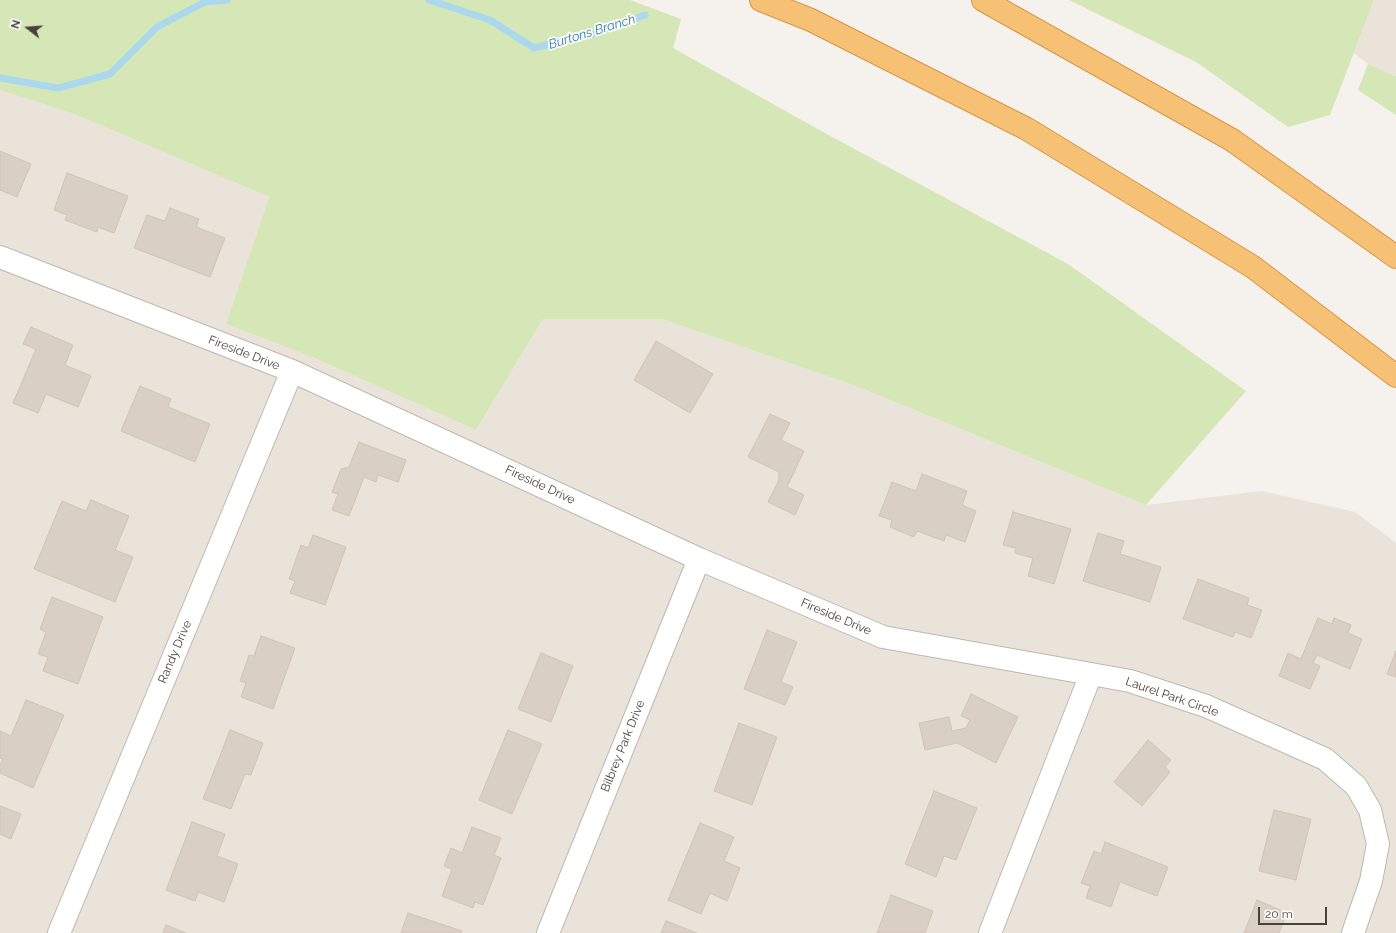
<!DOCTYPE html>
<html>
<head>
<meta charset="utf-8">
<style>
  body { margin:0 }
  #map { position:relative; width:1396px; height:933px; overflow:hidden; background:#f5f1ec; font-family:Raleway,sans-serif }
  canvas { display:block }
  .north { position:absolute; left:8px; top:8px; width:40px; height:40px; -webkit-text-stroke:3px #fff; paint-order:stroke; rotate:287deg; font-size:11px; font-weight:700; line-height:16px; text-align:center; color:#494239 }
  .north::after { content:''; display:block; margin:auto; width:14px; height:18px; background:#494239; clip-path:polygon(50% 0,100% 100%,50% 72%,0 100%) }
  .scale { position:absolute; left:1258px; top:907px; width:69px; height:18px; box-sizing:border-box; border:2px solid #494239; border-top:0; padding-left:5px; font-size:12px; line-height:14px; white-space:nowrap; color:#494239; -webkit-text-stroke:3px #fff; paint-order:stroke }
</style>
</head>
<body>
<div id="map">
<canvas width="1396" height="933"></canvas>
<div class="north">N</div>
<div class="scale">20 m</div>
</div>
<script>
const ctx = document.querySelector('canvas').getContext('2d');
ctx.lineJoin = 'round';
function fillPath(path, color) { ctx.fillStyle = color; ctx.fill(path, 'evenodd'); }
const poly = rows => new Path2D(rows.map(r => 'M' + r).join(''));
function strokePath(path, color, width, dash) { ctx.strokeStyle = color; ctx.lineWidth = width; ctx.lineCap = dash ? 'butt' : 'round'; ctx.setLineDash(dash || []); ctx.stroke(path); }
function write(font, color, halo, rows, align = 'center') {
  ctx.font = font + ' Raleway,sans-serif'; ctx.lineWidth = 3.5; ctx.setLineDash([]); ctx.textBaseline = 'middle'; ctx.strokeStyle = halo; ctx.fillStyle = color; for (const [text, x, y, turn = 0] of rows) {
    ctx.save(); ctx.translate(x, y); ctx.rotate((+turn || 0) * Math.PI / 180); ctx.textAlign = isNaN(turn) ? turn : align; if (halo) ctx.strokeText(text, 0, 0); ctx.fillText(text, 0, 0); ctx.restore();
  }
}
fillPath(poly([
  [1374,0,1396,0,1396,76,1368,64,1354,53],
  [0,90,74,114,269,197,226,324,312,357,476,430,543,319,662,319,856,386,1146,505,1262,491,1355,512,1396,543,1396,933,0,933]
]), '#e9e3da');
fillPath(poly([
  [0,0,630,0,681,19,673,48,823,132,1068,264,1246,391,1146,505,856,386,662,319,543,319,476,430,312,357,226,324,269,197,74,114,0,90],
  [1069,0,1374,0,1330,115,1288,127,1196,62],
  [1368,64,1396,76,1396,115,1358,90]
]), '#d5e7b7');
strokePath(poly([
  [429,0,490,20,534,48,593,34,645,15],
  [0,78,58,88,110,74,157,27,205,2,227,0]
]), '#acd8ee', 7);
const building = poly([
  [0,151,31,164,17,197,0,190,0,151],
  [67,173,128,196,114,233,98,227,97,232,65,220,67,215,54,210,67,173],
  [170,208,199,219,196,227,225,238,210,277,134,248,147,215,165,221,170,208],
  [31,327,73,345,65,365,91,376,78,407,46,394,38,413,13,403,36,349,23,344,31,327],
  [656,341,713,374,690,413,634,380,656,341],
  [140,386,171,399,168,407,210,424,195,462,121,431,140,386],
  [770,414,790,423,781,440,804,451,787,487,804,495,795,515,768,502,779,480,779,472,748,457,770,414],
  [359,442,406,460,398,482,378,475,376,482,364,477,349,516,332,510,338,494,332,492,341,469,349,467,359,442],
  [922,474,967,491,962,505,976,511,965,542,946,535,944,541,917,531,914,537,890,527,892,520,879,516,892,482,916,491,922,474],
  [91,500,129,516,115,550,133,557,115,602,34,569,62,501,86,511,91,500],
  [1013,512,1071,529,1054,584,1028,576,1033,558,1015,553,1016,548,1003,545,1013,512],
  [1098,533,1124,541,1120,554,1161,567,1150,602,1083,581,1098,533],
  [313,535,346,547,325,605,290,593,295,581,289,579,301,545,308,548,313,535],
  [1198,579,1249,598,1247,605,1262,610,1251,638,1235,632,1233,637,1183,619,1198,579],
  [52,597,103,617,78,684,43,671,48,657,38,654,46,632,40,629,52,597],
  [1318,618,1332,624,1334,618,1351,625,1348,633,1362,639,1350,669,1317,655,1313,663,1320,666,1310,689,1279,676,1288,653,1301,659,1318,618],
  [767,630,797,642,781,682,793,687,785,705,744,689,767,630],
  [261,636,295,648,273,709,241,697,246,683,240,681,249,655,254,656,261,636],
  [1396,651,1396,677,1387,674,1396,651],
  [541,653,573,666,551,722,518,709,541,653],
  [971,694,1018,717,996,763,957,743,925,750,919,723,949,717,952,731,966,728,970,720,961,716,971,694],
  [26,700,64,715,33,788,0,773,0,765,3,759,0,758,0,731,11,736,26,700],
  [739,723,777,737,752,805,714,791,739,723],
  [230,730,263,743,251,775,245,774,231,809,203,799,230,730],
  [508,730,542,744,512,814,479,800,508,730],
  [1148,740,1171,760,1165,767,1170,772,1142,806,1114,782,1148,740],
  [934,791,977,808,956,860,944,856,936,877,905,864,934,791],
  [0,806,21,814,11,839,0,834,0,806],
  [1274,810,1311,819,1296,880,1259,871,1274,810],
  [192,822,225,834,217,856,238,864,224,902,198,892,195,901,166,890,192,822],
  [700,823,734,837,724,861,740,868,727,901,710,893,701,914,668,900,700,823],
  [472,827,501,838,494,855,501,858,483,905,475,902,473,908,442,896,452,869,444,866,451,848,462,853,472,827],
  [1105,842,1168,867,1157,896,1120,882,1111,907,1086,898,1090,886,1081,883,1094,851,1101,854,1105,842],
  [891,895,933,911,925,933,877,933,891,895],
  [1257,900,1287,913,1279,933,1244,933,1257,900],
  [408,913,462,931,461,933,401,933,408,913],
  [666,921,697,933,661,933,666,921],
  [166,925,186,933,163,933,166,925]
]);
fillPath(building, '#d9cfc4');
strokePath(building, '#d1c4b5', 1);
const street = poly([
  [0,257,292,371,699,559,883,637,1091,674],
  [59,933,292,371],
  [548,933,699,559],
  [990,933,1091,674,1130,681,1206,706,1325,759,1356,786,1370,810,1378,844,1371,881,1353,933]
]);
const highway = poly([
  [761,0,811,20,1027,129,1253,267,1396,376],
  [983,0,1232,140,1396,257]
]);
strokePath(street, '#c0b8ae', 24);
strokePath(highway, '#d79544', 24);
strokePath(street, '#fff', 22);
strokePath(highway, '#f7c175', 22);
write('12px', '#494239', '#fff', [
  ["Fireside Drive",244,353,21],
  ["Fireside Drive",540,485,25],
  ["Fireside Drive",836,617,23],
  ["Randy Drive",175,652,-67],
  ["Laurel Park Circle",1172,697,19],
  ["Bilbrey Park Drive",623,746,-68]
]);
write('italic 13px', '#327ca2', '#fff', [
  ["Burtons Branch",592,32,-17]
]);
</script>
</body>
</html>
